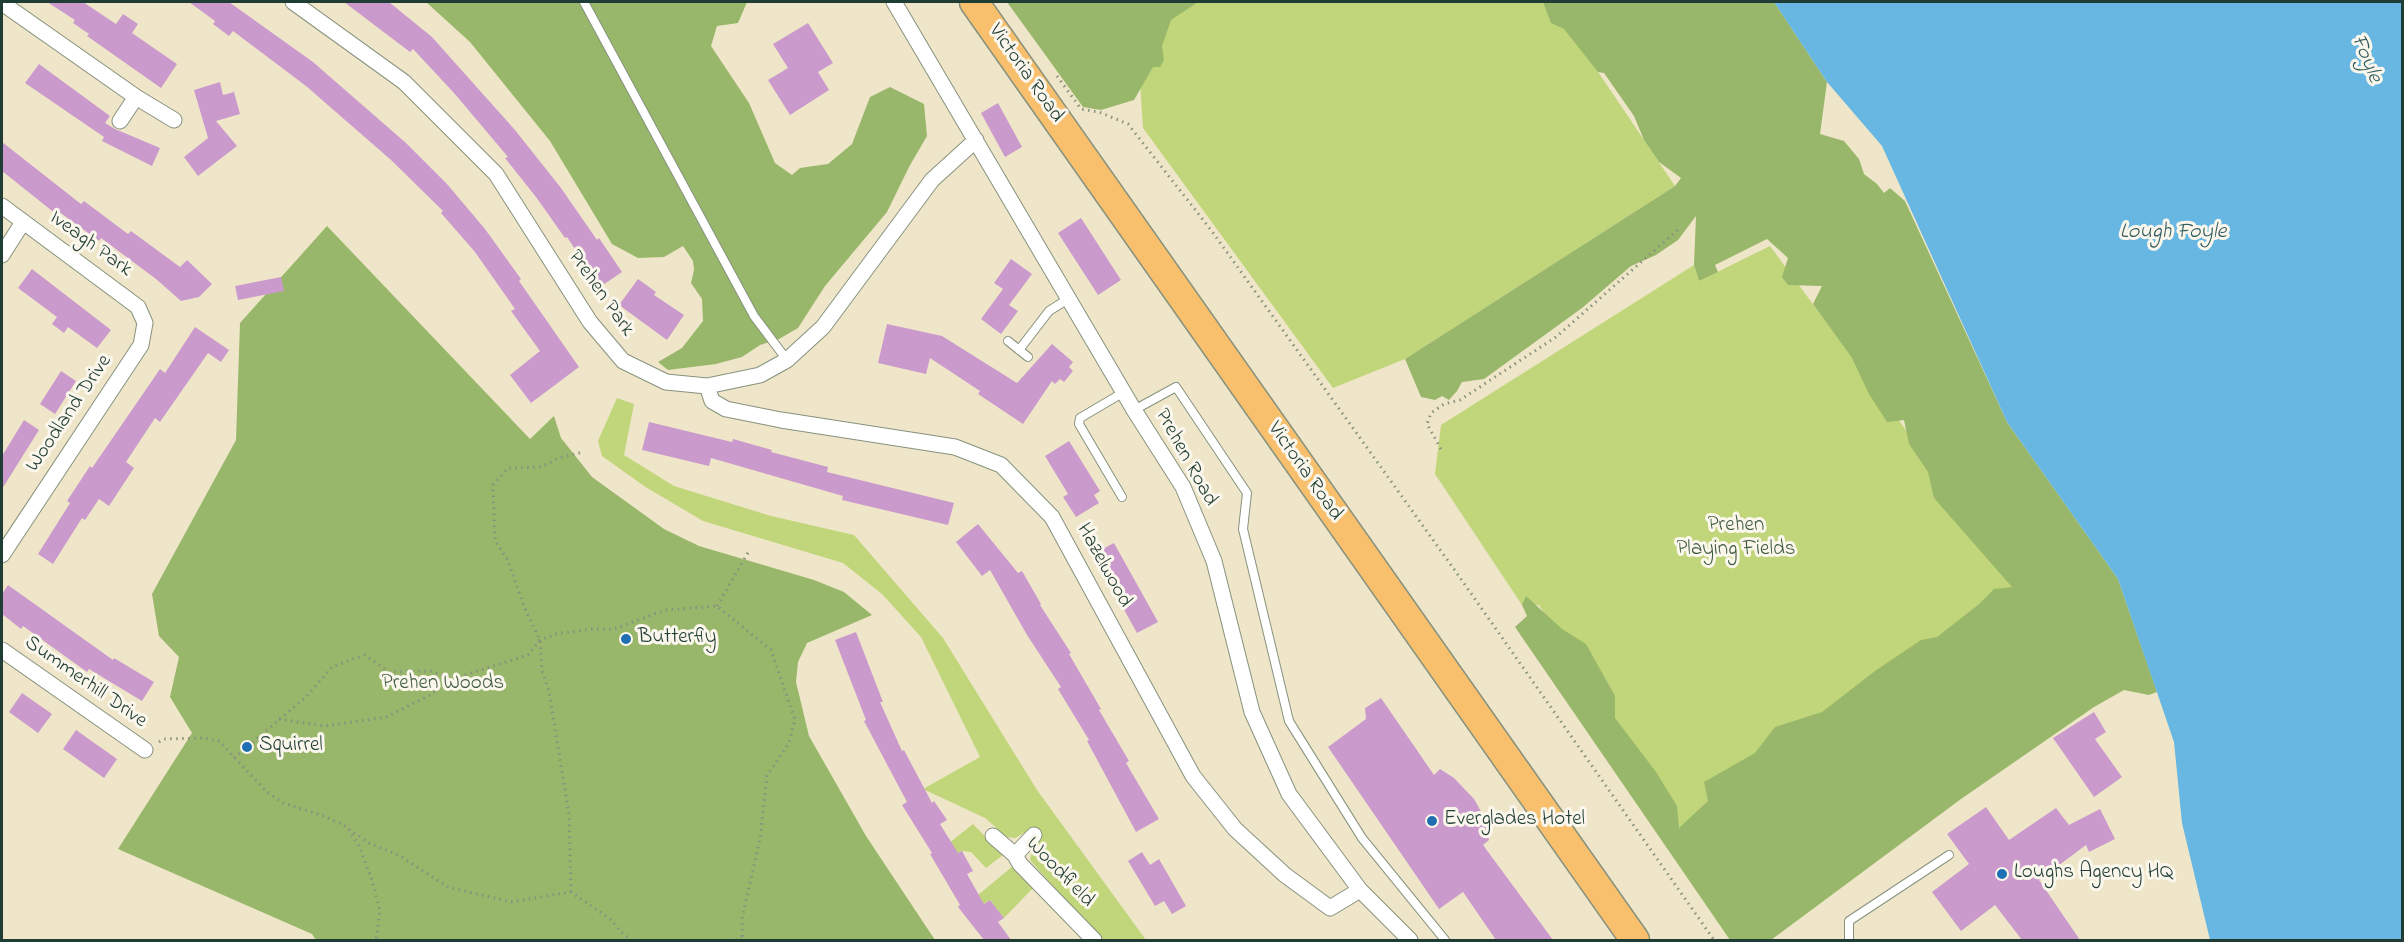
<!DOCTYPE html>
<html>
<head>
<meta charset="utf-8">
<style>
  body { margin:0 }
  #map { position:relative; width:2404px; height:942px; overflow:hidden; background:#efe6c9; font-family:"Indie Flower",sans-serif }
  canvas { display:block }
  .frame { position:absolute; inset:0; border:3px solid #1f3d34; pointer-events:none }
</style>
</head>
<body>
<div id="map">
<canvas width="2404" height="942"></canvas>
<div class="frame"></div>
</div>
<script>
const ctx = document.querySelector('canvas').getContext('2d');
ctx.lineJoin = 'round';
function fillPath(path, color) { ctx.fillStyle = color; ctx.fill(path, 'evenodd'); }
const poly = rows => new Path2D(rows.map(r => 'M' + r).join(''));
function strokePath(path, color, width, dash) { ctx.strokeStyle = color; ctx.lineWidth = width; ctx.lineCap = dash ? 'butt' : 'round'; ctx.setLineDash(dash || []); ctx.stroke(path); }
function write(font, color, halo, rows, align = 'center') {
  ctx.font = font + ' "Indie Flower",sans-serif'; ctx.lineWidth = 6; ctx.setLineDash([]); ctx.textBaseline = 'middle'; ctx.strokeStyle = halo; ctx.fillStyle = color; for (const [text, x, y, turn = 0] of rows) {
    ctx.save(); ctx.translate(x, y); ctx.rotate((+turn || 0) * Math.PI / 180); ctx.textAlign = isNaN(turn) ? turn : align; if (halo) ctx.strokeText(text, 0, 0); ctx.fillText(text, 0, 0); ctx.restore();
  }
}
fillPath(poly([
  [1191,2,1551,2,1675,186,1405,359,1333,388,1143,128,1137,35],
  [1770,246,2024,590,1679,828,1539,605,1522,605,1435,474,1441,425,1694,265,1699,281],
  [617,398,634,404,624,455,674,486,771,516,854,535,943,638,1037,790,1146,940,1100,940,1030,860,1032,849,1042,836,1035,827,1015,838,1007,837,985,818,923,789,980,757,921,637,882,594,843,563,703,521,644,486,602,456,598,441],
  [973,824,1003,855,986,868,971,852,962,851,958,853,949,843],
  [1013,866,1034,887,1004,918,990,900,984,904,978,895]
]), '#c1d67a');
fillPath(poly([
  [426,2,747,2,738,23,717,26,711,46,749,103,775,163,792,175,800,168,828,164,852,144,870,97,890,87,924,104,927,136,909,167,887,212,825,286,798,328,779,339,760,345,742,357,716,364,668,370,658,362,682,348,703,321,702,299,691,283,694,270,693,261,683,246,664,257,638,258,612,244,550,141,470,42],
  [1007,2,1198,2,1171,20,1162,46,1164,60,1160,67,1153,67,1134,100,1101,110,1083,107],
  [1543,2,1774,2,1827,82,1820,134,1844,141,1859,159,1864,174,1877,184,1884,193,1890,188,1905,201,2007,422,2118,579,2157,692,2149,695,2124,690,2094,707,1961,799,1771,940,1730,940,1515,627,1527,616,1522,605,1526,596,1562,629,1586,644,1615,696,1615,718,1656,772,1677,806,1679,828,1708,801,1704,782,1755,753,1775,727,1822,712,1875,671,1921,640,1937,637,1978,605,1994,589,2012,587,1934,498,1928,472,1909,444,1904,420,1887,422,1869,394,1852,358,1813,304,1822,286,1788,285,1782,277,1788,258,1767,239,1715,265,1718,272,1699,281,1694,265,1696,216,1678,240,1656,255,1631,266,1582,308,1484,379,1462,382,1457,391,1449,400,1442,396,1435,400,1421,397,1405,359,1675,186,1681,178,1659,162,1644,140,1634,116,1604,73,1598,72,1564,29,1551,23],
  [327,226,530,439,554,416,561,438,592,477,664,529,699,546,814,580,844,592,872,615,807,643,798,662,796,682,809,736,866,836,935,940,316,940,312,934,118,849,192,733,170,697,179,657,159,636,152,594,236,440,240,323]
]), '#98b76a');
fillPath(poly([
  [1774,2,2402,2,2402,940,2210,940,2182,823,2174,742,2118,579,2007,422,1882,146,1827,82]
]), '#67b7e2');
fillPath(poly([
  [47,2,83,2,116,24,123,14,138,24,132,33,177,64,161,88,87,36,89,34,73,23,75,20],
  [189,2,229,2,313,62,406,143,447,184,485,229,521,279,519,281,579,367,531,403,510,375,540,351,511,311,515,309,475,252,441,213,443,211,391,160,306,86,233,31,229,36,213,24,215,21],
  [344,2,389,2,432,37,515,130,561,188,597,240,599,238,622,272,600,287,567,237,565,238,536,197,505,158,508,157,454,93,413,49,410,52],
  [808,23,833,63,818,72,829,90,790,115,768,80,788,68,773,44],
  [39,64,110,116,105,123,115,129,160,148,152,166,102,141,104,137,25,83],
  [220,82,223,95,234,92,240,114,216,121,237,146,198,176,184,157,208,138,194,90],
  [998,103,1022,147,1005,157,981,113],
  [2,142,81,204,84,201,128,234,131,231,180,267,187,260,212,284,199,297,181,301,156,279,101,238,99,241,58,211,56,214,2,171],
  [1081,218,1121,280,1098,295,1058,233],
  [1011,259,1032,274,1009,305,1018,311,1001,334,981,319,1003,289,994,283],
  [32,269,111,330,97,348,68,327,64,333,52,324,57,317,18,288],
  [281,277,284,291,238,300,235,286],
  [638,279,656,292,654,295,684,315,667,340,619,305],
  [887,324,942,336,1017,383,1052,344,1073,362,1069,367,1073,371,1064,382,1060,379,1055,384,1052,381,1023,424,978,394,980,391,930,358,926,374,878,363],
  [195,327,229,350,221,362,208,353,160,422,155,418,126,462,134,468,109,506,99,499,85,520,82,518,53,564,38,554,70,503,67,501,90,466,92,468,160,369,165,373],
  [61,371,76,381,55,414,40,404],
  [24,420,39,430,2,489,2,456],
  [649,422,732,442,733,439,772,450,771,452,828,467,827,472,954,503,948,525,842,500,843,496,711,458,709,466,642,450],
  [1069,441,1100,491,1094,495,1099,503,1076,517,1063,497,1068,494,1045,456],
  [978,524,1018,573,1022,571,1041,604,1040,605,1071,653,1069,654,1101,709,1099,710,1129,761,1126,763,1159,819,1136,832,1087,741,1089,740,1058,689,1061,687,1027,635,990,570,982,576,956,542],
  [1114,543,1158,622,1137,633,1093,554],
  [8,585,113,660,114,658,154,682,142,701,89,669,87,672,23,626,21,629,2,614,2,594],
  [856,632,883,702,880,702,902,751,904,750,932,803,934,801,947,820,940,824,958,853,962,851,973,871,967,874,984,904,990,900,1004,918,998,922,1011,940,984,940,958,907,960,905,930,854,932,853,902,805,907,802,864,721,866,720,835,640],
  [22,693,52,714,38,733,9,712],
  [1381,698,1434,775,1440,769,1454,778,1474,799,1483,815,1489,840,1483,845,1553,940,1496,940,1463,892,1439,909,1328,747,1366,719,1365,708],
  [2094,712,2106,732,2095,739,2122,777,2094,797,2053,738],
  [76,730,117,759,104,778,63,749],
  [1986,807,2009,840,2056,808,2069,825,2100,809,2115,839,2089,852,2086,845,2039,880,2080,940,2022,940,1995,905,1961,931,1932,892,1969,864,1947,834],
  [1142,852,1150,865,1159,859,1186,906,1172,914,1164,901,1155,906,1128,861]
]), '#cb9acd');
const lane = poly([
  [584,2,754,316,787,360],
  [1008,341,1028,357],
  [1019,350,1049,311,1068,299],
  [1134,410,1176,387,1247,493,1243,529,1289,721,1362,838,1445,940],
  [1122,497,1079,424,1080,418,1124,392],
  [1849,940,1849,921,1949,855]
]);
const street = poly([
  [293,2,404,82,496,174,590,322,623,361,666,382,707,386,760,375,787,360,823,327,932,180,976,140],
  [894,2,1134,410,1183,487,1214,561,1252,712,1289,794,1360,890,1410,940],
  [2,3,136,97,174,120],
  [120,121,136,97],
  [2,206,138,307,145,323,141,345,2,555],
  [2,255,23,222],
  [707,386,712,401,726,409,781,420,955,447,1001,465,1052,517,1193,776,1235,829,1285,875,1330,908,1360,890],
  [2,650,145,750],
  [993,836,1015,855,1020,864,1094,940],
  [1015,855,1034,835]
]);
const highway = poly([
  [974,2,1635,940]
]);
strokePath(lane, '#87927e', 10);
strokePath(street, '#87927e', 17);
strokePath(highway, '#87927e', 31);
strokePath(poly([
  [1057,76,1081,109,1099,112,1128,124,1211,230,1456,572,1714,940],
  [1441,449,1427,424,1431,413,1444,404,1460,400,1556,337,1681,227],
  [717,606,749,551],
  [279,719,325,726,386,717,430,695,452,679,528,655,540,640,556,634,592,629,614,629,665,610,717,606,771,650,795,720,789,743,767,776,760,839,742,919,743,940],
  [159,742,164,739,204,738,219,741,266,791,283,803,324,816,347,827,359,846,371,877,380,910,376,940],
  [234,758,307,696,332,667,350,660,365,655,389,672,432,671,452,679],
  [349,829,369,843,400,856,448,887,511,902,571,892,610,919,624,935,632,940],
  [571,892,569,815,549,691,542,671,540,640,526,611,507,559,495,541,493,485,508,468,541,467,559,458,583,452],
  [736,940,742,936]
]), '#87927e', 3, [1.5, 4.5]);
strokePath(lane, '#fff', 8);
strokePath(street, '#fff', 15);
strokePath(highway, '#f8bf6c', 28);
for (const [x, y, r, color] of [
  [626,639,6,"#1f6fb2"],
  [247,747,6,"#1f6fb2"],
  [1432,821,6,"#1f6fb2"],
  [2002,874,6,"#1f6fb2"]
]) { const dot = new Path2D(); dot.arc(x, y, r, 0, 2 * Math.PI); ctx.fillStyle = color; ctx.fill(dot); strokePath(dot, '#fbf7ec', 2); }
write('21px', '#1f3d34', '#fbf7ec', [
  ["Victoria Road",1025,74,55],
  ["Iveagh Park",90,245,36],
  ["Prehen Park",600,294,55],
  ["Woodland Drive",70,414,-56],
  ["Prehen Road",1185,458,61],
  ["Victoria Road",1304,472,55],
  ["Hazelwood",1103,566,61],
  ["Summerhill Drive",85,683,35],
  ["Woodfield",1059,873,46]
]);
write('21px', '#3f5c42', '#fbf7ec', [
  ["Prehen",1736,527],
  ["Playing Fields",1736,551],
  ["Prehen Woods",443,685]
]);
write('21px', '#1f3d34', '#fbf7ec', [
  ["Butterfly",638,639],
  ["Squirrel",259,747],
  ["Everglades Hotel",1444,821],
  ["Loughs Agency HQ",2014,874]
], 'left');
write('italic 22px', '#315c60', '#fbf7ec', [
  ["Foyle",2365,59,68],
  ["Lough Foyle",2173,233]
]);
</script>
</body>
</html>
